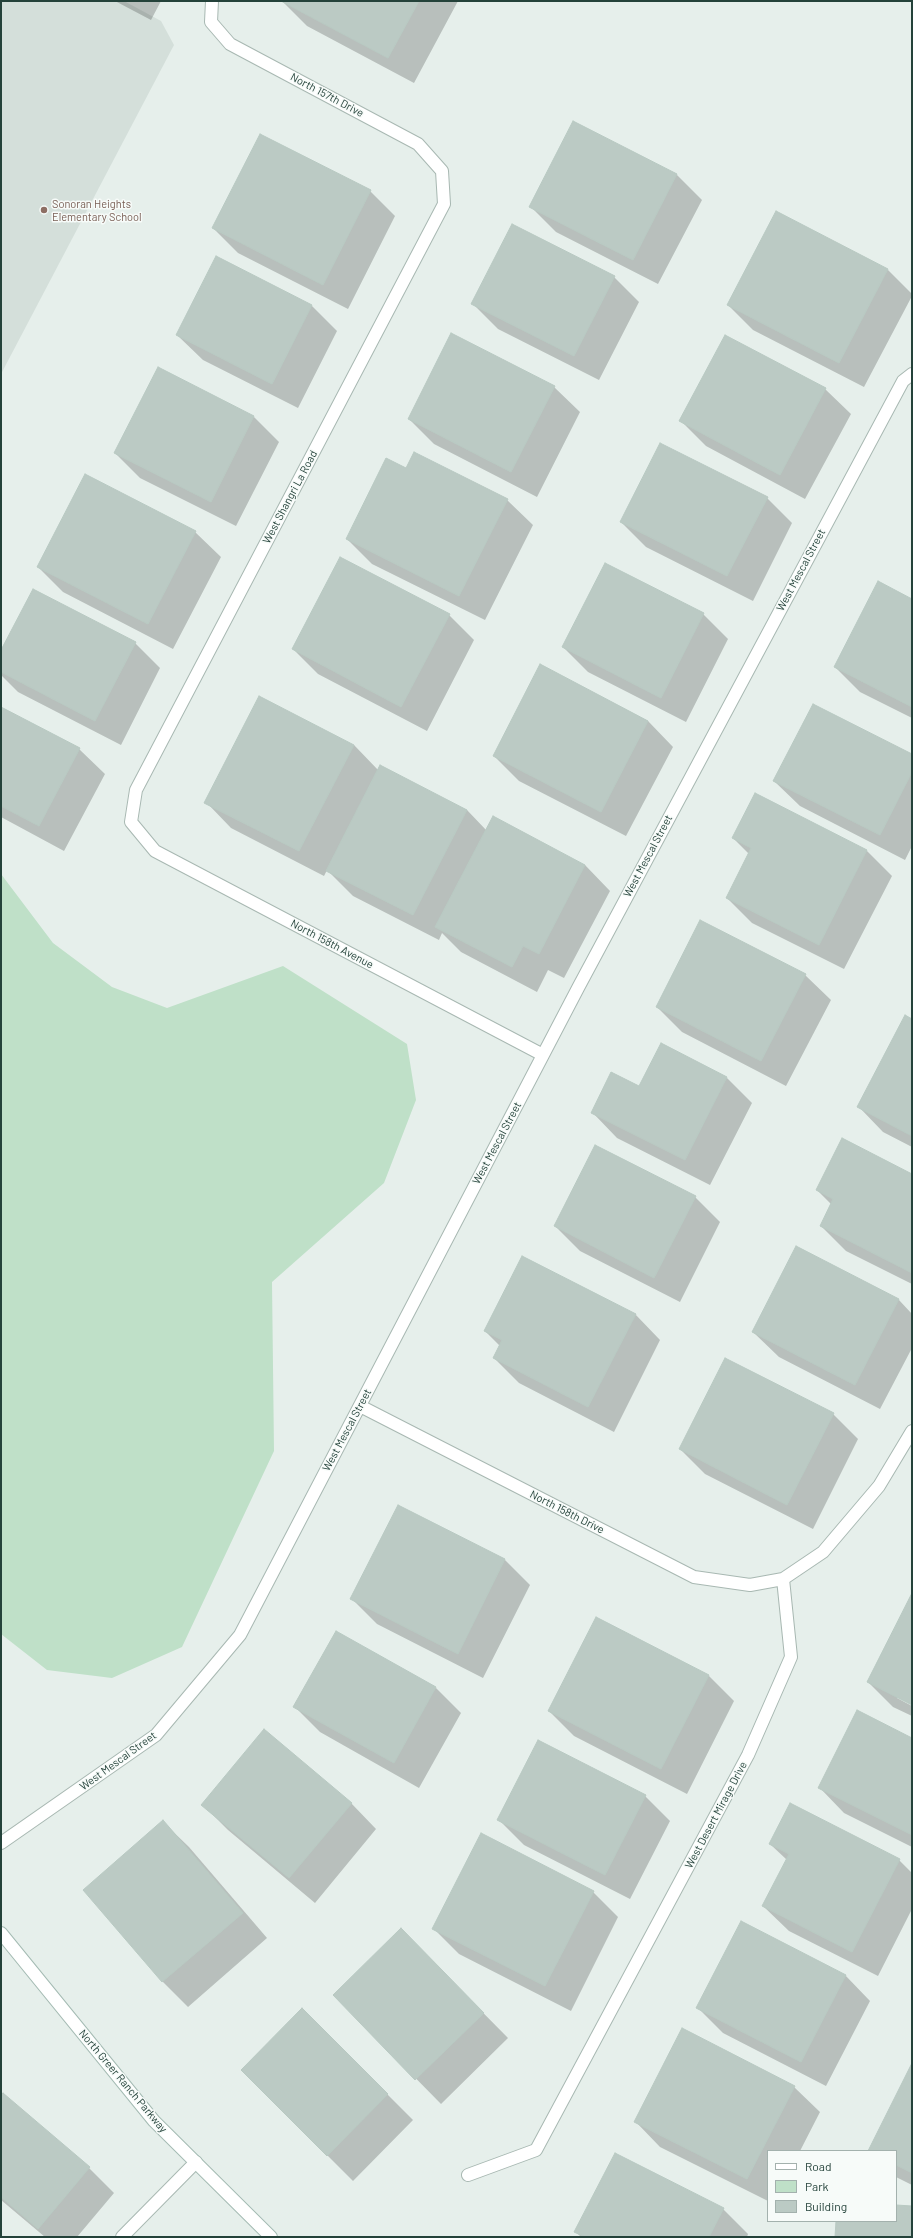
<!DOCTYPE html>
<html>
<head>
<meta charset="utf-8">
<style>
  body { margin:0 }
  #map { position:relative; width:913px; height:2238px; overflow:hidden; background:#e6efeb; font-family:Barlow,sans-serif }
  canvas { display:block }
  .frame { position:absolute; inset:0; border:2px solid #24423a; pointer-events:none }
  .legend { position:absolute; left:767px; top:2150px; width:130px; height:72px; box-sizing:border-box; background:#f7fbf9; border:1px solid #a3b1ad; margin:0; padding:5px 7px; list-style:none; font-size:12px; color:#24423a }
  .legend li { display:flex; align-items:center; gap:8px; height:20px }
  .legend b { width:20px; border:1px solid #a3b1ad }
</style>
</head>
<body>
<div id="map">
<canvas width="913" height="2238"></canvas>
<div class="frame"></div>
<ul class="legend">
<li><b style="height:5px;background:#fff"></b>Road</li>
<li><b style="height:11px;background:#bfe0c8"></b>Park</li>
<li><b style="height:11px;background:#bbcac4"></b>Building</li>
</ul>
</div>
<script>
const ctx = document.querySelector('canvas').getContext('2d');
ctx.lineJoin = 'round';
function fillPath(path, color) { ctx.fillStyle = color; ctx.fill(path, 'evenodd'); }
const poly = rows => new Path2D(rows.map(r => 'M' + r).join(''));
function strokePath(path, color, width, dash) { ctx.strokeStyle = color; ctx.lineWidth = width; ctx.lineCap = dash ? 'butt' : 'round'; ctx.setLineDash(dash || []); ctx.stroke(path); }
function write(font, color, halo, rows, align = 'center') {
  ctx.font = font + ' Barlow,sans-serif'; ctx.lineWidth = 3; ctx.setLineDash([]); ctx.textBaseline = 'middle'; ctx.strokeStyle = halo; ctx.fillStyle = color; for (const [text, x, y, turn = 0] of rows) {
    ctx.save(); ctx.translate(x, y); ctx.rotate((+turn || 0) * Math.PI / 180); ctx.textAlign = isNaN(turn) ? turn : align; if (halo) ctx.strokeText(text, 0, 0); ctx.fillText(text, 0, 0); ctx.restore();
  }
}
fillPath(poly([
  [1,1,124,1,161,21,174,45,1,374]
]), '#d4dfda');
fillPath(poly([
  [1,874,53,943,112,987,167,1008,283,966,407,1044,416,1100,384,1183,272,1282,274,1451,182,1647,112,1678,47,1670,1,1634]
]), '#bfe0c8');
fillPath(poly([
  [115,1,161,1,151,20],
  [282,1,458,1,414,83,307,26],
  [676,174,702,200,658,284,556,232,531,207],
  [370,191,395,216,348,309,238,253,213,228],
  [217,258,312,306,337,331,298,408,203,360,177,335],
  [888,270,912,294,912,296,864,387,753,330,728,305],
  [614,277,639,302,599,380,498,329,473,304],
  [452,335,554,387,580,412,537,497,434,444,409,419],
  [158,368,254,417,279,442,236,526,140,478,115,453],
  [825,389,851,414,805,499,706,446,681,421],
  [407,469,507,500,533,525,485,620,372,564,347,539],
  [767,498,792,523,753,601,646,547,621,522],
  [195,532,221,557,173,649,63,592,38,567],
  [912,600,912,718,860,692,835,667],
  [703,614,728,639,686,722,588,672,563,647],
  [449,615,474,640,427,731,318,674,293,649],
  [135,643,160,668,121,745,18,692,1,675,1,652],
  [541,666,648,721,673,747,626,836,519,781,494,756],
  [1,708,79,749,105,774,64,851,1,817],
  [354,745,379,771,467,810,487,831,585,865,610,891,564,978,548,970,537,992,461,952,442,933,439,940,353,896,327,870,324,876,231,828,206,802],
  [912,755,912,846,905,860,800,806,774,781],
  [755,794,867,851,892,876,844,969,752,923,727,898,749,854,733,838],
  [805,975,831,1000,786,1086,682,1032,657,1007],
  [912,1020,912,1147,883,1132,858,1106],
  [727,1078,752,1103,710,1185,617,1138,592,1112,639,1088],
  [912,1175,912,1284,846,1251,821,1226,832,1205,817,1190],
  [695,1197,720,1222,680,1302,580,1251,555,1226],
  [796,1248,899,1300,912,1314,912,1348,880,1409,779,1357,753,1332],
  [635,1314,660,1340,614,1432,519,1383,494,1358,500,1346,485,1331],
  [833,1414,858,1439,813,1529,705,1474,680,1449],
  [399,1506,505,1560,530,1585,483,1678,377,1624,352,1599],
  [912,1596,912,1704,897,1696,897,1698,912,1706,912,1716,893,1707,868,1682],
  [597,1618,709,1676,734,1701,687,1794,574,1736,549,1711],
  [436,1688,461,1713,419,1788,320,1732,295,1707],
  [912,1739,912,1847,844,1813,819,1787],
  [645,1796,670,1821,630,1899,524,1845,499,1820],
  [351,1803,376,1829,315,1903,228,1830,203,1805],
  [163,1822,189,1847,267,1938,188,2007,163,1982,84,1890],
  [770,1844,899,1860,912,1873,912,1909,878,1976,789,1931,763,1906,787,1860],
  [593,1892,618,1917,571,2011,459,1954,434,1929],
  [426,1955,508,2038,441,2104,334,1995],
  [845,1975,870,2001,826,2086,723,2033,698,2008],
  [302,2009,413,2120,353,2181,242,2070],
  [912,2065,912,2185,896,2177,896,2151,869,2151],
  [794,2087,820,2112,800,2151,768,2151,768,2201,660,2147,635,2121],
  [1,2097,89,2168,114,2193,77,2237,45,2237,1,2200],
  [723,2209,748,2234,747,2237,581,2237,576,2232]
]), '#0003');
const building = poly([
  [281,1,419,1,388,58,281,1],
  [573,121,677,174,633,260,529,207,573,121],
  [260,134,371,190,323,285,212,228,260,134],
  [776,211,888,269,839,363,727,305,776,211],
  [512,224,615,276,574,356,471,304,512,224],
  [216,256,312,305,272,384,176,335,216,256],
  [451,333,555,386,511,472,408,419,451,333],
  [725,335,826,388,780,475,679,421,725,335],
  [158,367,254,416,211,502,114,453,158,367],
  [660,443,768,497,727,576,620,522,660,443],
  [414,452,508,499,459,596,346,539,386,458,406,468,414,452],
  [85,474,196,531,148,624,37,567,85,474],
  [340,557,450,614,401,707,292,649,340,557],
  [605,563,704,613,661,698,562,647,605,563],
  [878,581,912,599,912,707,834,667,878,581],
  [33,589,136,642,95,721,1,672,1,650,33,589],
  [540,664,648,721,601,812,493,756,540,664],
  [259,696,354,745,299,851,204,803,259,696],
  [813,704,912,754,912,772,880,835,773,781,813,704],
  [1,707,80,748,39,826,1,806,1,707],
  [380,765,467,810,413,915,326,871,380,765],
  [755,793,867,850,819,945,726,898,751,848,732,838,755,793],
  [493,816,585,865,539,954,523,946,512,967,435,927,493,816],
  [700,920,806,974,761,1061,656,1007,700,920],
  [905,1015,912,1019,912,1136,857,1107,905,1015],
  [661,1043,727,1077,685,1160,591,1113,611,1072,639,1086,661,1043],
  [842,1138,912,1174,912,1273,820,1226,833,1199,816,1190,842,1138],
  [595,1145,696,1196,654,1278,554,1226,595,1145],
  [796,1246,899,1299,855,1385,752,1332,796,1246],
  [522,1256,636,1314,588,1407,493,1358,502,1340,484,1331,522,1256],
  [725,1358,834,1413,787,1505,679,1449,725,1358],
  [398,1505,505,1559,458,1654,350,1599,398,1505],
  [912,1593,912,1705,867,1682,912,1593],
  [596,1617,709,1675,661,1769,548,1711,596,1617],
  [336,1631,436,1687,394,1763,293,1707,336,1631],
  [857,1710,912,1738,912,1835,818,1788,857,1710],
  [264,1729,352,1803,289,1878,201,1805,264,1729],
  [538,1740,646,1795,605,1875,497,1820,538,1740],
  [790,1803,900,1859,852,1952,762,1906,789,1854,769,1844,790,1803],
  [163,1820,243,1913,162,1982,83,1890,163,1820],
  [481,1833,594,1891,545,1986,432,1929,481,1833],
  [741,1921,846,1975,801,2062,696,2008,741,1921],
  [401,1928,484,2013,415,2080,333,1995,401,1928],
  [302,2008,388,2094,327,2156,241,2070,302,2008],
  [682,2028,795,2086,747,2179,634,2122,682,2028],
  [912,2063,912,2173,896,2165,896,2151,868,2151,912,2063],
  [3,2093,90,2167,38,2229,1,2197,1,2095,3,2093],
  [615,2153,724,2208,709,2237,585,2237,574,2232,615,2153],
  [896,2205,912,2206,912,2237,835,2237,836,2221,896,2221,896,2205]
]);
fillPath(building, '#bbcac4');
strokePath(building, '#b8c9c2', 1);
const street = poly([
  [212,1,211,22,230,44,418,144,442,171,444,204,136,790,131,822,155,851,543,1055],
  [360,1406,694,1577,750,1585,783,1579,823,1552,879,1486,912,1431],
  [1,1843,156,1735,240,1635,578,988,903,381,912,374],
  [468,2175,536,2150,748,1755,791,1657,783,1579],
  [122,2237,196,2162]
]);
const secondary = poly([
  [1,1933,154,2121,271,2237]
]);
strokePath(street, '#a8b8b2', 14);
strokePath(secondary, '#a4bbb3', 14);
strokePath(street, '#fff', 12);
strokePath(secondary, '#fff', 12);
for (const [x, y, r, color] of [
  [44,210,4,"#8d6e63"]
]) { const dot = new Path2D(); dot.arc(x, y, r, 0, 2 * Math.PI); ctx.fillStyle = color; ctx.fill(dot); strokePath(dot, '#f7fbf9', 1.5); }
write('11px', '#24423a', '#f7fbf9', [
  ["North 157th Drive",327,95,28],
  ["West Shangri La Road",290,497,-62],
  ["West Mescal Street",801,570,-62],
  ["West Mescal Street",648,856,-62],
  ["North 158th Avenue",332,944,28],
  ["West Mescal Street",497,1143,-62],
  ["West Mescal Street",347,1430,-62],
  ["North 158th Drive",567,1512,27],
  ["West Mescal Street",118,1761,-36],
  ["West Desert Mirage Drive",716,1815,-62],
  ["North Greer Ranch Parkway",123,2081,50]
]);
write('11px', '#785e54', '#f7fbf9', [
  ["Sonoran Heights",52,204],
  ["Elementary School",52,217]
], 'left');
</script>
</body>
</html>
